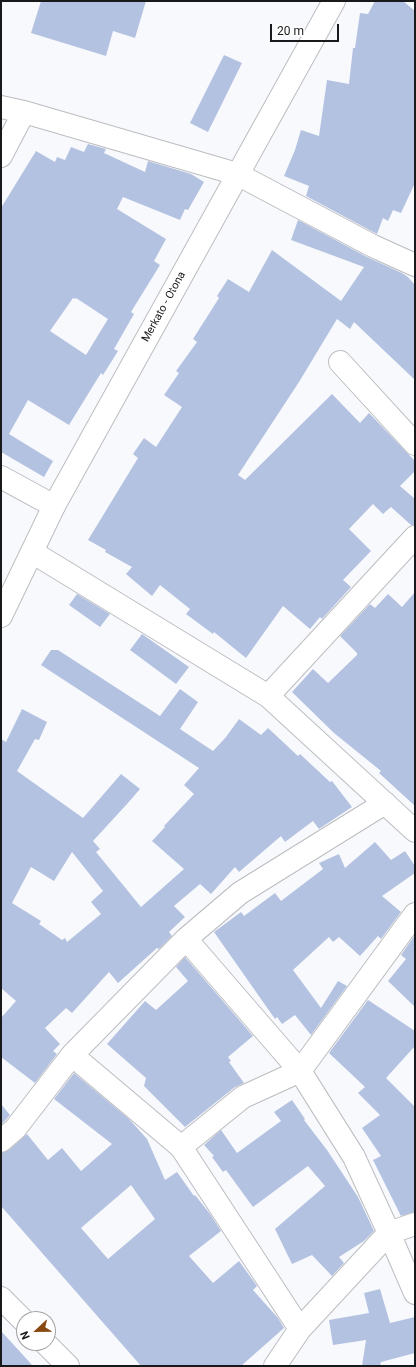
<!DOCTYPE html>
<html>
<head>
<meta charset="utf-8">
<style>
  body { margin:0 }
  #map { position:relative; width:416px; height:1367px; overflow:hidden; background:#f8f9fc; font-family:Roboto,sans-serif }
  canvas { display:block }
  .frame { position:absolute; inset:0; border:2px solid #18191a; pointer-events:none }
  .north { position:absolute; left:16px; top:1311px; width:40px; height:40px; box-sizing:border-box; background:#fff; border:1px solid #a3a3a3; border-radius:50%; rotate:248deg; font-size:11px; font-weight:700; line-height:16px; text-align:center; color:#18191a }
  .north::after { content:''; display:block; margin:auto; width:14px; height:18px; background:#88480f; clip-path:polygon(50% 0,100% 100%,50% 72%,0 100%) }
  .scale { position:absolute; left:270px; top:24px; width:69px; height:18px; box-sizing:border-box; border:2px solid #18191a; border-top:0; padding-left:5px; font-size:12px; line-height:14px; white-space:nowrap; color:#18191a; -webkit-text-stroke:3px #fff; paint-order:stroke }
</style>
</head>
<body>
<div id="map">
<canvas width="416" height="1367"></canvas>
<div class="frame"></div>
<div class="north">N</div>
<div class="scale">20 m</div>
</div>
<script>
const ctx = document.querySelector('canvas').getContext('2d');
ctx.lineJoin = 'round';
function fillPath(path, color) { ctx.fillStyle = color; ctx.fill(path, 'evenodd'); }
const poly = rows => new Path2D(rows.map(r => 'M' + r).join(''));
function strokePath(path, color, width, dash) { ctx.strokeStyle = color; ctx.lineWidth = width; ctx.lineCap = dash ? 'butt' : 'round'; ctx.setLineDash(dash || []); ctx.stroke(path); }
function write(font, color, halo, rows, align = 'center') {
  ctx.font = font + ' Roboto,sans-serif'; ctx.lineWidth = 3.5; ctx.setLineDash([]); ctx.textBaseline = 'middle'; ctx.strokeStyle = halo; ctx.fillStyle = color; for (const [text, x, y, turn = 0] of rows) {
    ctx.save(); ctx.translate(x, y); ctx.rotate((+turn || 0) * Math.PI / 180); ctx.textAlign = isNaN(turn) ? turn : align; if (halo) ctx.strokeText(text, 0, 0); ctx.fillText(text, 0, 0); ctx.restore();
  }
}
fillPath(poly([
  [41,1,146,1,135,38,113,31,106,56,31,33],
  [375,1,403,1,415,11,415,183,401,213,393,210,388,221,383,218,377,234,306,196,309,186,284,176,295,150,301,130,319,136,327,80,349,84,353,48,355,48,360,13,368,14],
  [224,55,242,63,208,132,190,123],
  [88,144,106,149,104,153,145,172,148,161,191,174,204,182,188,210,185,209,180,220,123,197,117,209,166,239,154,261,160,265,131,312,134,314,114,349,118,351,103,375,101,373,69,425,28,400,9,434,53,461,44,477,1,452,1,208,36,151,55,162,57,157,65,160,71,147,84,152],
  [73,298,75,299,76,298,108,319,86,355,50,331],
  [298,220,367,257,402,273,408,277,415,285,415,380,354,322,350,329,337,319,299,382,238,475,245,480,332,394,360,423,369,413,415,461,415,471,400,486,415,499,415,525,411,525,391,507,383,514,373,504,349,529,371,551,343,580,351,587,322,619,320,617,310,629,283,606,246,658,214,632,213,634,186,614,190,609,160,585,152,596,126,574,132,567,105,552,106,550,88,540,138,458,133,454,144,438,156,447,182,407,164,395,179,373,176,371,197,342,193,339,219,298,217,296,228,279,249,292,272,250,341,301,364,267,291,240],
  [415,592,415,806,379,773,381,771,334,733,292,692,313,669,328,683,357,655,357,653,340,636,370,604,375,608,388,594,402,607],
  [77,594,110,614,100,627,69,605],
  [142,634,189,667,176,684,130,650],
  [51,650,58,650,160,716,180,689,198,702,180,729,213,751,226,737,239,719,261,735,268,728,298,756,300,754,330,782,332,781,352,807,319,829,313,821,285,842,281,836,239,872,235,867,211,894,200,884,174,906,185,917,169,932,172,936,159,949,157,948,118,983,109,972,72,1013,66,1008,45,1028,60,1044,53,1051,57,1054,35,1083,1,1057,1,1018,16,1001,1,988,1,739,6,742,22,709,47,722,39,740,35,739,17,771,83,818,121,774,140,789,127,804,93,841,100,849,96,852,141,907,184,869,152,841,165,827,164,826,194,794,184,785,199,768,41,665],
  [72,852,103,891,91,902,101,914,67,942,65,938,62,940,39,924,41,921,12,903,31,867,54,881],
  [375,842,391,860,405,851,415,866,415,873,382,896,401,912,381,939,378,936,360,956,339,937,333,942,329,937,293,970,321,1008,338,981,347,986,311,1035,295,1015,282,1024,277,1017,275,1019,214,932,241,912,244,916,275,893,281,901,323,869,319,863,339,854,345,868],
  [415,935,415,1007,388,981,406,959,401,955],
  [185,957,253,1036,228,1057,231,1061,229,1062,244,1083,235,1087,185,1127,144,1086,146,1078,107,1044,145,1001,156,1010,188,981,176,967],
  [368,1000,415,1031,415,1046,386,1078,415,1107,415,1212,401,1216,373,1160,381,1156,362,1128,380,1115,358,1093,365,1087,329,1053],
  [74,1073,129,1119,147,1139,165,1180,177,1172,194,1196,195,1195,210,1214,221,1231,189,1256,213,1283,239,1261,257,1286,253,1290,278,1318,284,1328,241,1366,141,1366,1,1206,1,1153,9,1150,27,1134,48,1160,62,1148,81,1171,112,1144,54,1099],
  [131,1185,155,1219,108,1259,81,1228],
  [292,1100,305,1119,304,1120,327,1150,358,1197,374,1231,364,1241,339,1257,344,1263,332,1276,312,1255,292,1264,275,1229,325,1186,308,1166,253,1207,226,1170,223,1172,212,1157,214,1156,204,1145,221,1130,237,1153,281,1121,274,1112],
  [1,1104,10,1115,1,1125],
  [380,1289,390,1323,415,1317,415,1353,381,1362,380,1366,362,1366,366,1340,333,1345,329,1320,369,1313,364,1293],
  [1,1331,33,1366,1,1366]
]), '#b4c2e1');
const minor = poly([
  [1,107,24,112,237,174,373,246,415,265],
  [1,156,24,112],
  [340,362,415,444],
  [1,477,54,506],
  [32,552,268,696,415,831],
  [268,696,415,537],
  [186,939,300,1071,354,1157,389,1233,415,1293],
  [72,1055,181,1147,300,1329],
  [1,1141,15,1129,72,1055,186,939,240,893,385,803],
  [181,1147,243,1097,300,1071,415,914],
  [275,1366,300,1329,389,1233,415,1224]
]);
const secondary = poly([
  [1,1298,24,1321],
  [45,1343,68,1366]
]);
const primary = poly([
  [1,616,54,506,334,1]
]);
strokePath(minor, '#bcbdc0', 24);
strokePath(secondary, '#bcbdc0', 24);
strokePath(primary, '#bcbdc0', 24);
strokePath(minor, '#fff', 22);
strokePath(secondary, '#fff', 22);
strokePath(primary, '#fff', 22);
write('11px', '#18191a', '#fff', [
  ["Merkato - Otona",164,307,-61]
]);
</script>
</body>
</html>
